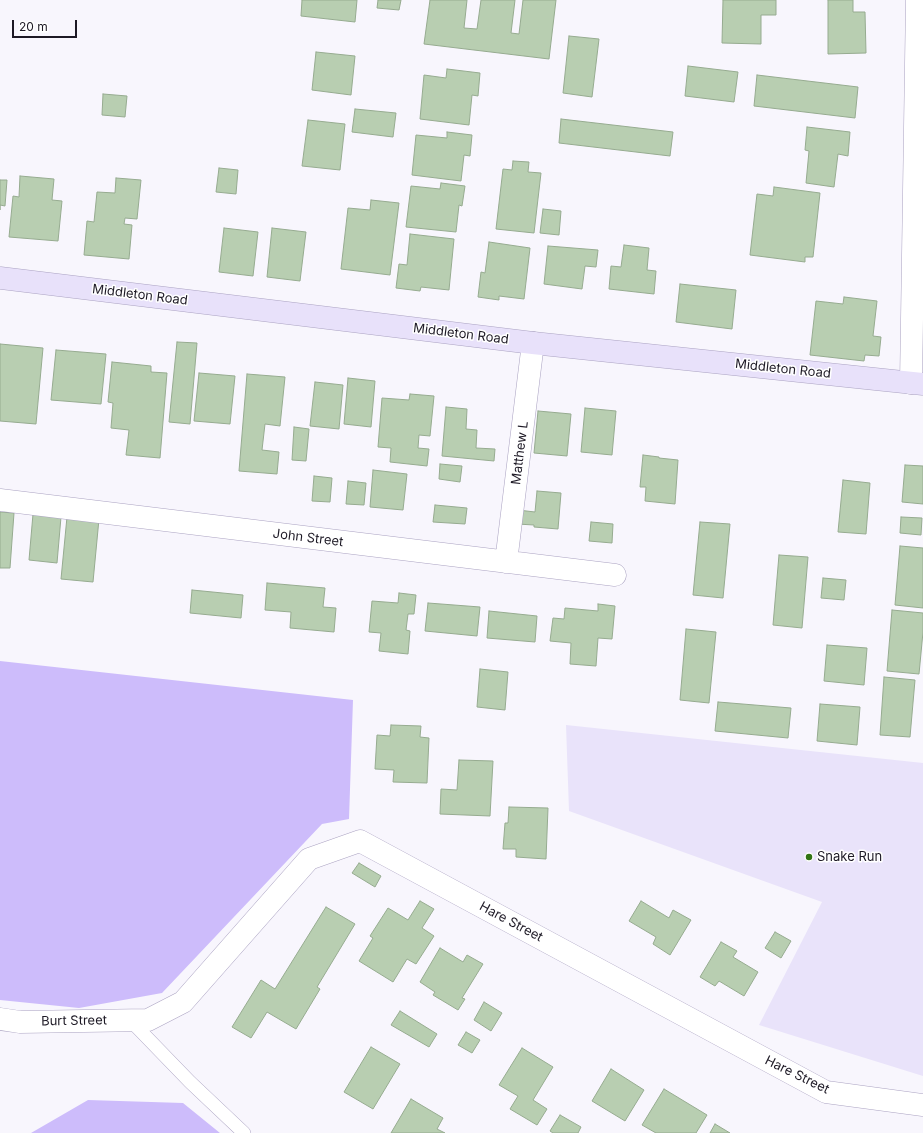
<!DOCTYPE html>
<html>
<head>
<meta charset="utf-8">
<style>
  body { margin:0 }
  #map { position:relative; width:923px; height:1133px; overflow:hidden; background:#f8f6fd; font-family:Inter,sans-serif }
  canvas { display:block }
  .scale { position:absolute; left:12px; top:20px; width:65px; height:18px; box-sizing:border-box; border:2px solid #1d1925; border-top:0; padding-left:5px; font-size:12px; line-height:14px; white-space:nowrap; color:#1d1925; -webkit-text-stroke:3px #fff; paint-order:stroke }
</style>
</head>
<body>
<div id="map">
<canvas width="923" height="1133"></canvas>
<div class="scale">20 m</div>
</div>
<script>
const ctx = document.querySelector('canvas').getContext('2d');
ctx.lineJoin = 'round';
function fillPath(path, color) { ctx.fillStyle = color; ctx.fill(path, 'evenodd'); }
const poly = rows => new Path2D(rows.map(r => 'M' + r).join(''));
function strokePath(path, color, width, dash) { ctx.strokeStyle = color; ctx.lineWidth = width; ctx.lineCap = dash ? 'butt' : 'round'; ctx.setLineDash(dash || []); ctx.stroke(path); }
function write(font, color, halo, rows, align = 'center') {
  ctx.font = font + ' Inter,sans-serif'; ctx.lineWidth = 3; ctx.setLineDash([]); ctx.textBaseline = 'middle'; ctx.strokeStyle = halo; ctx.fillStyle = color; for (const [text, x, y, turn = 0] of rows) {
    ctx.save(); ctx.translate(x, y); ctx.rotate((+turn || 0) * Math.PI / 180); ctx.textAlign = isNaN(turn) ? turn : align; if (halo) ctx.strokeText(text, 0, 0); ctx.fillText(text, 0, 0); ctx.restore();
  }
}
fillPath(poly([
  [566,725,923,763,923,1076,759,1025,822,902,569,811]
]), '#e9e3fa');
fillPath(poly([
  [0,661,353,700,349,819,322,824,162,993,79,1008,0,1000],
  [88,1100,183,1103,220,1133,31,1133]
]), '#cdbcfb');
const building = poly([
  [302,0,357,0,355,22,301,16,302,0],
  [378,0,401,0,399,10,377,8,378,0],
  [430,0,467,0,464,28,477,29,481,0,515,0,511,33,519,34,523,0,556,0,549,59,424,44,430,0],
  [723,0,776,0,776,15,761,15,761,44,722,43,723,0],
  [828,0,853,0,853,12,865,12,866,53,828,54,828,0],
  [569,36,599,39,592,97,563,93,569,36],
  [316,52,355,56,351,95,312,90,316,52],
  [688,66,738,72,734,102,685,96,688,66],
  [447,69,480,73,478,96,472,95,469,125,420,119,424,75,446,78,447,69],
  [757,75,858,87,855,118,754,106,757,75],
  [103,94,127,96,125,117,102,115,103,94],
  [355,109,396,113,393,137,352,132,355,109],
  [561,119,673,132,670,156,559,143,561,119],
  [308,120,345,124,340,170,302,166,308,120],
  [807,127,850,132,848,156,838,154,834,187,806,183,809,151,805,150,807,127],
  [447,132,472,135,470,156,464,155,461,181,412,175,416,135,447,138,447,132],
  [513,161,529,162,528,172,541,173,534,233,496,229,503,169,512,170,513,161],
  [219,168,238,170,236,194,216,192,219,168],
  [20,176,54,179,52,200,62,201,58,241,9,237,13,196,19,197,20,176],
  [116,178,141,180,137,219,125,218,124,224,132,225,129,259,84,255,87,221,94,222,97,192,115,193,116,178],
  [0,180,7,180,5,206,0,205,0,210,0,180],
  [441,183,465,186,462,206,459,205,456,232,406,227,411,186,440,189,441,183],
  [774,187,820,193,813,257,805,257,805,262,750,255,757,194,773,196,774,187],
  [371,200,399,203,390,275,341,269,348,208,370,210,371,200],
  [543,209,561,211,559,235,540,233,543,209],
  [224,228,258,232,253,276,219,272,224,228],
  [272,228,306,232,300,281,267,277,272,228],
  [410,234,454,239,449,290,421,287,420,291,396,288,399,264,407,265,410,234],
  [489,242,530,248,524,299,499,296,499,300,478,297,481,272,485,273,489,242],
  [624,245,649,248,647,270,656,271,654,294,609,289,611,266,621,267,624,245],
  [548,246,598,250,596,267,585,266,582,289,544,284,548,246],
  [680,284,736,290,732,329,676,322,680,284],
  [844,297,877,301,873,336,881,337,879,356,865,355,864,361,810,355,816,301,843,304,844,297],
  [177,342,197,343,190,424,169,422,177,342],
  [0,344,43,348,36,424,0,421,0,344],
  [56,350,106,354,101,404,51,400,56,350],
  [112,362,151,366,151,372,167,373,160,458,126,455,129,430,111,428,113,403,108,402,112,362],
  [199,373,235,376,230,424,194,421,199,373],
  [247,374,285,377,280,426,265,424,262,450,279,452,277,474,239,471,247,374],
  [348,378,375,381,371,427,344,424,348,378],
  [315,382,343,385,339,429,310,426,315,382],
  [410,394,434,396,430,436,419,435,418,448,429,449,427,466,390,462,391,448,378,447,382,398,409,400,410,394],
  [446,407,467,409,466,429,477,430,476,448,495,449,494,461,442,456,446,407],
  [585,408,616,411,612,455,581,452,585,408],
  [538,411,571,414,567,456,534,453,538,411],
  [294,427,309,429,306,461,292,460,294,427],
  [643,455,659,457,659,458,678,460,675,504,645,501,646,487,640,487,643,455],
  [440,464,462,466,460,482,439,479,440,464],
  [905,465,923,466,923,504,902,502,905,465],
  [373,470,407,474,403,510,370,507,373,470],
  [314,476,332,478,330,502,312,501,314,476],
  [843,480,870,483,866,534,838,532,843,480],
  [348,481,366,483,364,505,346,504,348,481],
  [537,491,561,493,558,529,534,527,534,525,517,524,518,510,535,512,537,491],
  [435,505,467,508,465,524,433,522,435,505],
  [0,512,14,513,10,568,0,568,0,512],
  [33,514,61,517,57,563,29,560,33,514],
  [67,517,99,519,93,582,61,579,67,517],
  [901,517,922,518,921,535,900,533,901,517],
  [591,522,613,524,612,543,589,541,591,522],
  [700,522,730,524,723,598,693,595,700,522],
  [900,546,923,548,923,608,895,605,900,546],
  [779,555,808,557,802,628,773,625,779,555],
  [823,578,846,580,844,600,821,598,823,578],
  [267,583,325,588,323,607,336,608,334,632,290,628,291,612,265,610,267,583],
  [192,590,243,595,241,618,190,613,192,590],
  [399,593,416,595,414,614,408,614,406,630,410,631,408,654,379,651,381,633,369,632,372,601,398,603,399,593],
  [428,603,480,607,477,636,425,631,428,603],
  [598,604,615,606,612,639,598,638,596,666,570,664,571,643,550,641,553,618,564,619,565,608,598,611,598,604],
  [892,610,923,613,923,632,919,674,887,671,892,610],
  [489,611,537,616,535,642,487,638,489,611],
  [686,629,716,632,709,703,680,700,686,629],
  [827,645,867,648,864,685,824,681,827,645],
  [480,669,508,672,505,710,477,707,480,669],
  [884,677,915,680,910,737,880,735,884,677],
  [718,702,791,708,788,738,715,731,718,702],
  [820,704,860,707,857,745,817,741,820,704],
  [391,725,421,726,420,737,429,738,427,783,393,782,394,770,375,769,377,735,390,736,391,725],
  [459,760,493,761,490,816,440,814,441,789,457,790,459,760],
  [509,807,548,808,546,859,516,857,516,849,503,849,505,823,508,823,509,807],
  [359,863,381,876,375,887,352,873,359,863],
  [420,901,434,909,422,928,434,936,416,964,407,959,393,982,359,961,373,938,370,936,388,908,408,920,420,901],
  [641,901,669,918,673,910,691,920,670,955,653,944,656,937,629,921,641,901],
  [326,907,355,924,317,987,320,989,296,1029,267,1012,251,1038,232,1027,261,980,275,989,326,907],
  [775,932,791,941,781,958,765,948,775,932],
  [721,942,737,951,733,957,758,972,744,996,719,981,715,986,700,977,721,942],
  [440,948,463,962,467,955,483,964,462,998,465,999,458,1010,433,995,435,992,420,982,440,948],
  [484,1002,502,1013,491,1031,474,1020,484,1002],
  [400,1011,437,1034,429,1047,391,1025,400,1011],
  [466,1032,480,1040,472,1053,458,1045,466,1032],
  [371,1047,400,1064,373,1109,344,1092,371,1047],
  [522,1048,553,1067,533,1100,547,1109,537,1125,510,1109,518,1096,499,1085,522,1048],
  [611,1069,644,1090,625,1121,592,1101,611,1069],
  [664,1089,707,1115,696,1133,656,1133,642,1125,664,1089],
  [411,1099,443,1118,437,1129,445,1133,391,1133,411,1099],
  [560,1115,581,1127,578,1133,553,1133,550,1131,560,1115],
  [715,1124,730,1133,710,1133,715,1124]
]);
fillPath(building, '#b8ceb1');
strokePath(building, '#96ab90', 1);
const lane = poly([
  [130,1020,190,1082,244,1133]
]);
const street = poly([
  [911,383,917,0],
  [0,500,615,575],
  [506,562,533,343],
  [0,1019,20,1022,148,1020,183,1002,309,859,360,841,826,1092,923,1105]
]);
const secondary = poly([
  [0,278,533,343,923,384]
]);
strokePath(lane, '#aba3c2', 14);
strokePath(street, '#aba3c2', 23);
strokePath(secondary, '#aba3c2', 23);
strokePath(lane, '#fff', 13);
strokePath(street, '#fff', 22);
strokePath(secondary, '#e8e1fa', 22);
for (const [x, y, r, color] of [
  [809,857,4,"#317414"]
]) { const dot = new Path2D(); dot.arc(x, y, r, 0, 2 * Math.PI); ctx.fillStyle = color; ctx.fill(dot); strokePath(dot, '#fff', 1.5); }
write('13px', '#1d1925', '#fff', [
  ["Middleton Road",140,295,7],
  ["Middleton Road",461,334,7],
  ["Middleton Road",783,369,6],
  ["Matthew L",520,453,-83],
  ["John Street",308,538,7],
  ["Hare Street",511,922,28],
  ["Burt Street",74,1021,-1],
  ["Hare Street",797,1075,26]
]);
write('13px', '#1d1925', '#fff', [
  ["Snake Run",817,857]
], 'left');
</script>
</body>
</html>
